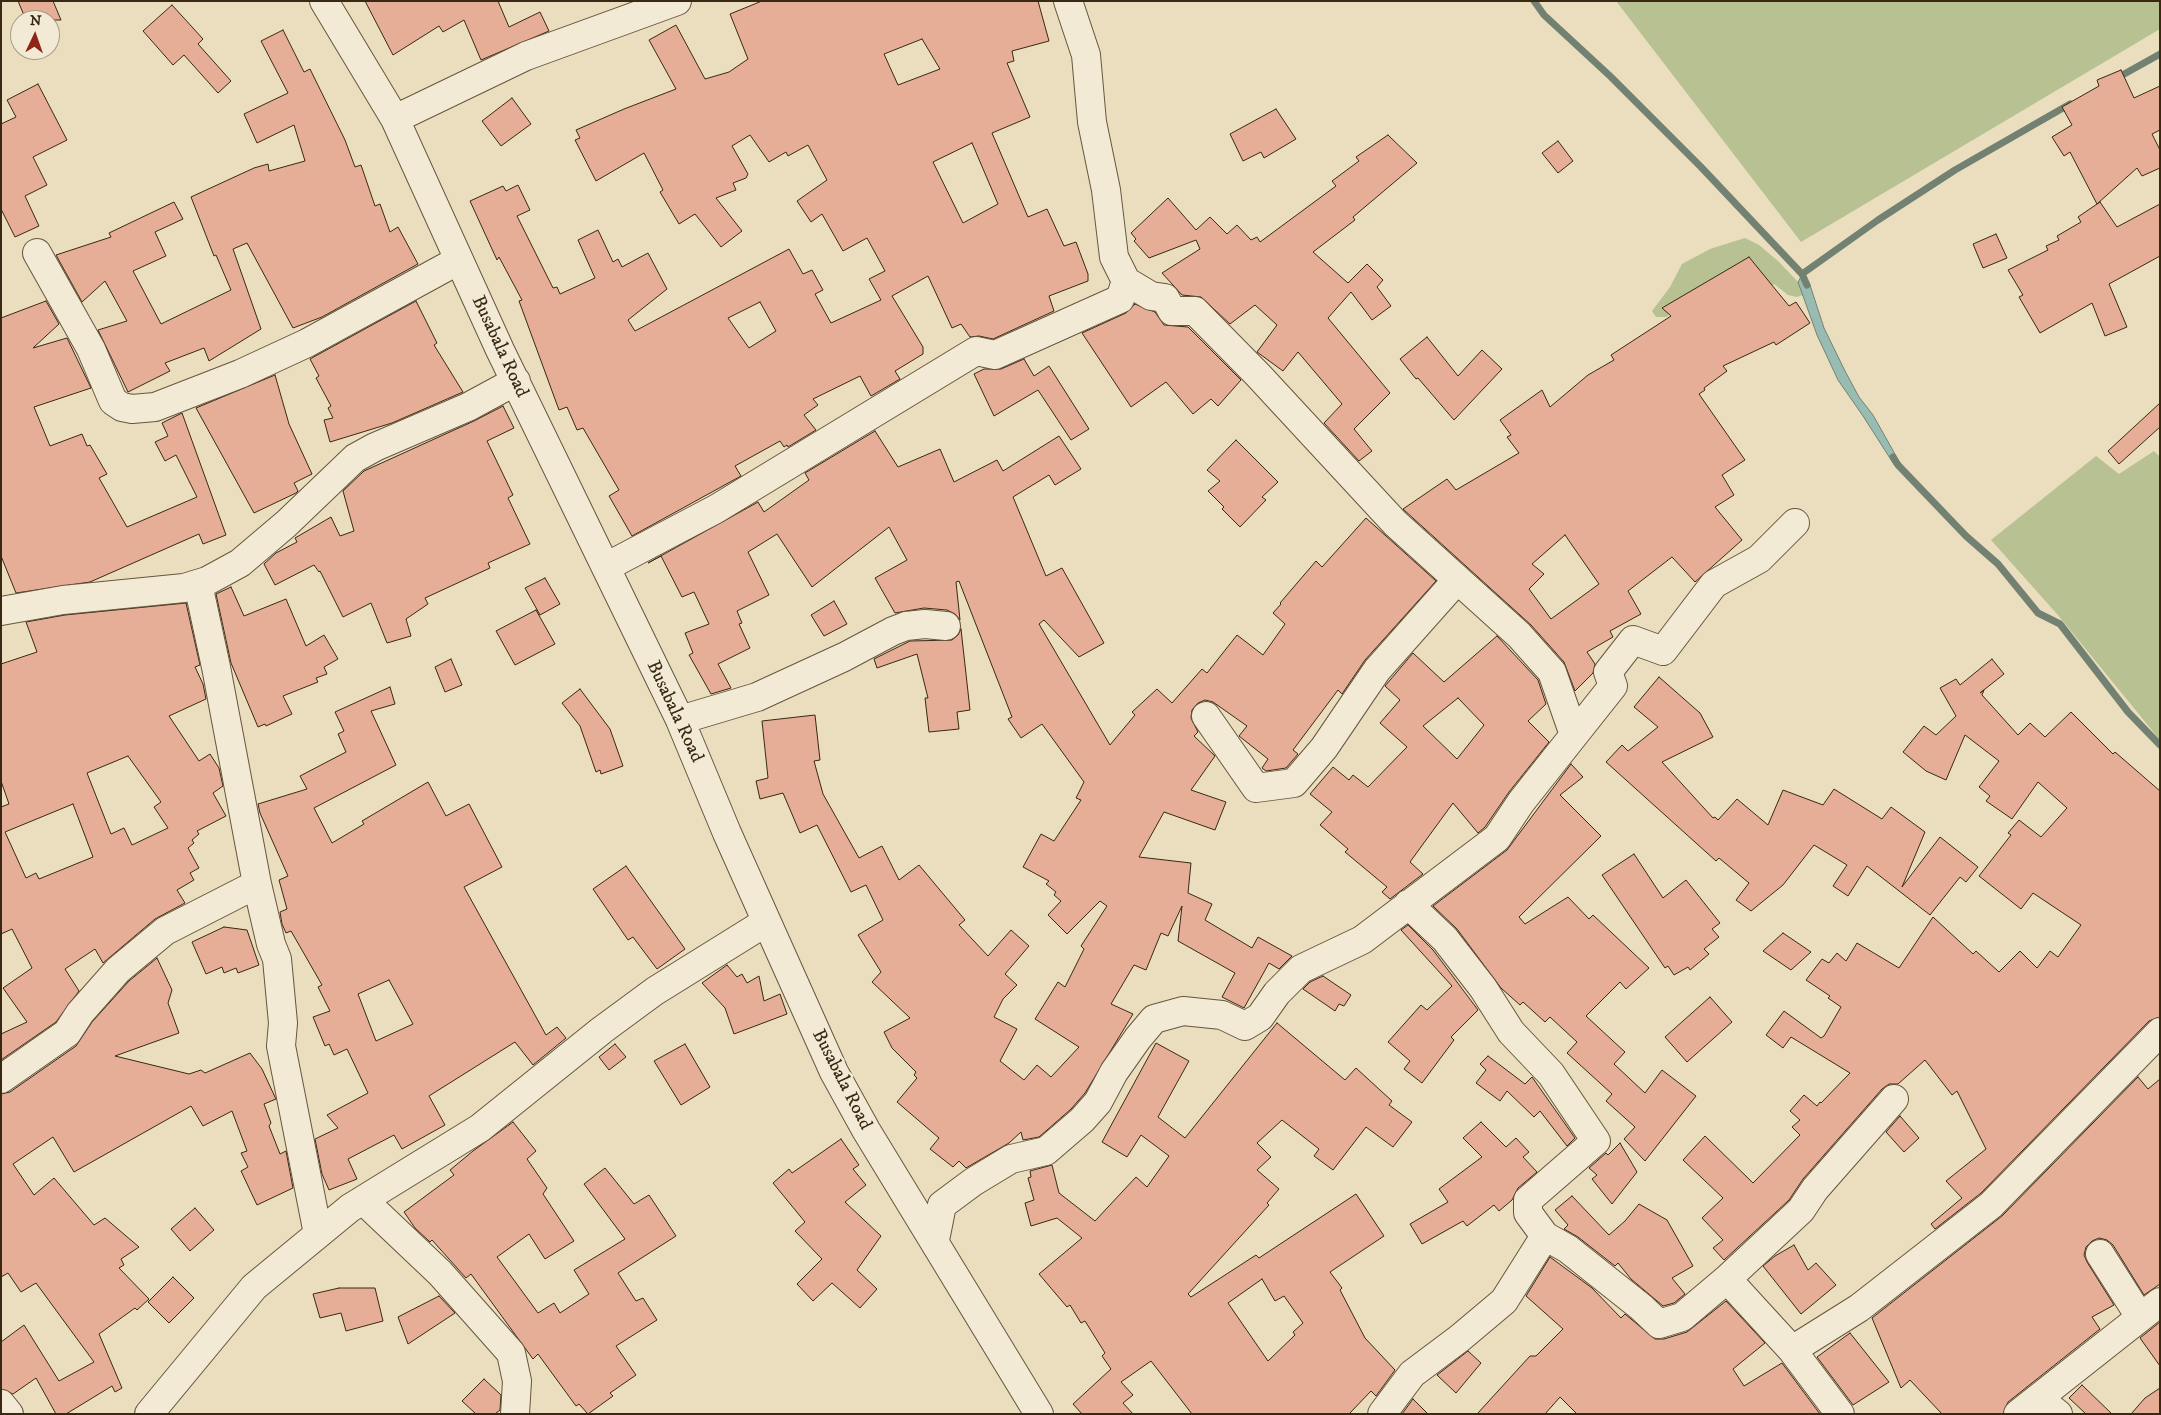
<!DOCTYPE html>
<html>
<head>
<meta charset="utf-8">
<style>
  body { margin:0 }
  #map { position:relative; width:2161px; height:1415px; overflow:hidden; background:#ebdebe; font-family:"IM FELL DW Pica",serif }
  canvas { display:block }
  .frame { position:absolute; inset:0; border:2px solid #392813; pointer-events:none }
  .north { position:absolute; left:10px; top:10px; width:50px; height:50px; box-sizing:border-box; background:#f2ead5; border:1px solid #a89c87; border-radius:50%; rotate:3deg; font-size:14px; font-weight:700; line-height:20px; text-align:center; color:#392813 }
  .north::after { content:''; display:block; margin:auto; width:18px; height:22px; background:#8f2418; clip-path:polygon(50% 0,100% 100%,50% 72%,0 100%) }
</style>
</head>
<body>
<div id="map">
<canvas width="2161" height="1415"></canvas>
<div class="frame"></div>
<div class="north">N</div>
</div>
<script>
const ctx = document.querySelector('canvas').getContext('2d');
ctx.lineJoin = 'round';
function fillPath(path, color) { ctx.fillStyle = color; ctx.fill(path, 'evenodd'); }
const poly = rows => new Path2D(rows.map(r => 'M' + r).join(''));
function strokePath(path, color, width, dash) { ctx.strokeStyle = color; ctx.lineWidth = width; ctx.lineCap = dash ? 'butt' : 'round'; ctx.setLineDash(dash || []); ctx.stroke(path); }
function write(font, color, halo, rows, align = 'center') {
  ctx.font = font + ' "IM FELL DW Pica",serif'; ctx.lineWidth = 5; ctx.setLineDash([]); ctx.textBaseline = 'middle'; ctx.strokeStyle = halo; ctx.fillStyle = color; for (const [text, x, y, turn = 0] of rows) {
    ctx.save(); ctx.translate(x, y); ctx.rotate((+turn || 0) * Math.PI / 180); ctx.textAlign = isNaN(turn) ? turn : align; if (halo) ctx.strokeText(text, 0, 0); ctx.fillText(text, 0, 0); ctx.restore();
  }
}
fillPath(poly([
  [1616,1,2160,1,2160,29,1801,242],
  [1745,238,1759,245,1778,261,1800,284,1803,295,1797,297,1788,295,1774,284,1766,291,1676,302,1667,317,1656,317,1652,311,1670,287,1682,264,1710,249],
  [2154,451,2160,457,2160,740,2057,614,1991,540,2096,456,2119,474]
]), '#b7c191');
const water = poly([
  [1801,277,1805,278,1810,285,1824,328,1845,371,1859,397,1873,415,1900,463,1895,466,1863,416,1838,380,1817,335,1798,282,1801,277]
]);
fillPath(water, '#98bcb2');
strokePath(water, '#728172', 1);
strokePath(poly([
  [1534,1,1544,15,1610,76,1701,167,1802,274,1807,285],
  [2117,78,2160,54],
  [1802,274,1878,220,1955,170,2070,104],
  [1893,457,1898,465,1966,536,1998,564,2038,613,2060,624,2128,712,2160,745]
]), '#728172', 7);
const building = poly([
  [18,1,53,1,61,20,26,20,18,1],
  [365,1,498,1,509,27,540,12,549,31,481,60,464,20,443,32,439,26,393,55,365,1],
  [762,1,1038,1,1049,41,1012,51,1014,61,1007,63,1030,117,992,133,1028,217,1047,209,1064,246,1076,242,1088,274,1088,281,1049,296,1054,311,993,339,979,336,970,337,961,324,952,328,928,276,892,296,923,347,923,354,895,371,900,379,871,396,860,376,813,399,818,405,804,415,816,430,788,447,787,445,784,447,780,441,735,466,741,476,632,536,609,496,619,490,583,428,577,430,567,407,559,410,519,301,522,300,499,257,497,260,470,201,503,186,506,191,518,185,530,210,517,216,553,288,557,287,560,294,595,278,578,240,598,230,613,262,618,259,622,267,648,253,667,289,628,320,635,331,789,249,803,274,812,270,823,290,815,294,831,323,881,300,869,279,885,271,867,238,843,251,822,214,811,222,797,201,827,180,808,145,788,156,786,152,769,162,750,135,732,146,748,174,746,178,733,183,736,190,716,198,742,231,721,247,695,214,679,224,660,192,663,190,644,153,596,181,575,140,580,138,576,130,624,109,676,89,649,40,676,25,705,79,729,72,748,59,730,14,762,1],
  [922,39,940,69,898,85,884,54,922,39],
  [972,143,998,204,963,223,933,162,972,143],
  [760,302,776,331,749,348,728,318,760,302],
  [172,5,203,39,198,44,231,81,218,93,184,55,173,65,143,31,172,5],
  [283,30,304,72,310,69,345,140,355,167,361,165,375,206,380,204,390,232,398,227,418,264,322,317,293,328,247,243,233,249,261,329,209,361,204,348,165,363,170,371,128,392,98,330,127,321,105,281,82,302,56,255,111,237,109,233,174,202,183,219,155,232,166,256,133,271,161,324,231,290,216,255,214,256,191,197,254,168,268,164,269,171,305,161,294,125,257,143,244,114,288,93,261,41,283,30],
  [2121,70,2134,98,2160,86,2160,130,2152,134,2160,150,2160,168,2142,176,2137,168,2097,204,2070,152,2064,156,2052,137,2072,125,2062,107,2099,86,2097,80,2121,70],
  [38,84,67,140,33,157,47,185,25,196,39,226,15,237,1,209,1,124,16,117,7,100,38,84],
  [512,98,531,124,501,146,482,121,512,98],
  [1276,109,1296,139,1264,158,1261,152,1243,161,1230,134,1276,109],
  [1388,135,1417,163,1353,217,1355,220,1313,252,1348,283,1367,264,1383,280,1377,287,1391,306,1372,320,1351,292,1328,318,1390,393,1354,429,1372,451,1359,461,1324,423,1342,404,1298,352,1283,371,1257,352,1277,325,1255,305,1230,324,1201,297,1182,295,1162,273,1200,249,1196,240,1149,258,1134,241,1136,239,1131,233,1168,198,1196,230,1210,217,1227,234,1237,225,1251,240,1257,237,1260,242,1336,186,1332,181,1359,161,1356,157,1388,135],
  [1558,141,1573,161,1558,173,1542,153,1558,141],
  [2100,202,2117,227,2160,204,2160,256,2109,284,2127,327,2105,336,2092,303,2040,333,2019,297,2023,295,2008,270,2048,250,2046,246,2059,240,2057,236,2081,222,2078,217,2100,202],
  [1996,234,2007,258,1983,268,1973,244,1996,234],
  [1749,257,1789,306,1796,302,1810,323,1776,345,1774,342,1723,366,1727,371,1704,388,1705,390,1699,394,1745,460,1722,475,1734,495,1715,507,1742,540,1695,582,1672,557,1628,591,1641,614,1610,631,1613,637,1587,652,1595,664,1593,673,1575,691,1564,662,1531,625,1403,509,1447,479,1456,490,1519,453,1507,437,1511,435,1500,420,1542,390,1550,407,1588,375,1614,360,1611,355,1671,316,1662,308,1749,257],
  [1565,535,1599,584,1551,619,1529,589,1544,574,1532,564,1565,535],
  [46,301,59,324,33,348,67,338,91,388,34,407,50,446,82,434,87,446,90,445,107,474,99,478,127,527,197,497,176,455,165,461,155,442,168,436,162,423,182,413,226,535,203,544,199,534,90,582,16,593,1,556,1,318,46,301],
  [416,301,437,343,434,345,463,392,392,423,330,442,324,420,333,418,328,408,331,406,316,378,319,376,310,359,416,301],
  [1135,304,1155,312,1164,325,1188,327,1241,380,1218,406,1211,399,1193,414,1166,382,1131,407,1082,333,1126,313,1135,304],
  [1427,337,1458,376,1482,350,1502,369,1454,420,1418,378,1416,379,1400,359,1427,337],
  [1024,359,1034,376,1049,366,1089,429,1071,440,1038,390,994,416,974,374,984,369,1001,369,1024,359],
  [275,375,289,424,312,474,294,483,298,491,296,493,254,513,196,408,275,375],
  [2160,403,2160,427,2119,464,2108,451,2160,403],
  [503,406,514,428,487,441,513,495,508,498,530,544,488,563,490,568,425,598,428,604,406,619,411,636,387,643,371,603,343,617,320,571,319,572,314,565,275,585,264,564,276,553,297,542,295,538,331,517,340,536,354,531,343,491,364,471,474,421,503,406],
  [875,431,898,467,940,449,954,482,997,460,1003,471,1059,436,1081,469,1055,485,1049,475,1013,497,1046,576,1062,568,1104,643,1079,657,1044,620,1039,624,1110,745,1135,715,1132,712,1157,689,1172,703,1202,669,1207,673,1237,635,1263,655,1285,624,1273,613,1281,604,1280,603,1316,561,1322,567,1366,518,1436,581,1365,660,1342,694,1338,690,1293,750,1298,754,1286,768,1266,771,1262,768,1268,759,1239,736,1247,726,1213,702,1205,700,1198,703,1192,710,1191,718,1198,732,1194,736,1215,756,1191,790,1226,802,1215,830,1164,812,1139,857,1191,863,1188,893,1212,904,1205,920,1252,948,1258,937,1292,956,1279,969,1269,963,1244,1008,1222,997,1235,973,1178,941,1182,906,1168,936,1161,933,1146,970,1134,965,1111,1004,1133,1014,1085,1093,1071,1109,1039,1137,1023,1140,1021,1132,1009,1143,966,1168,959,1161,953,1167,930,1149,939,1138,897,1102,917,1078,914,1075,916,1072,892,1048,884,1032,910,1018,872,982,881,972,858,935,883,920,866,885,851,892,817,825,800,833,783,793,760,799,756,781,768,778,762,721,815,715,820,760,814,761,823,794,859,858,882,846,899,880,919,865,965,920,959,925,988,956,1011,930,1029,946,1005,974,1017,985,1003,999,994,1017,1017,1029,1000,1061,1024,1080,1037,1065,1051,1077,1079,1047,1035,1019,1058,982,1065,987,1084,949,1081,946,1107,906,1100,901,1067,934,1048,915,1061,901,1054,895,1056,892,1046,884,1049,881,1023,867,1041,834,1054,841,1081,800,1076,798,1084,782,1042,724,1021,738,1008,719,1012,717,959,581,956,582,960,620,955,614,947,610,924,608,895,613,875,578,907,560,889,527,812,587,777,534,748,552,769,595,737,611,742,623,739,624,750,648,718,664,731,688,711,694,689,655,693,653,685,633,709,624,694,592,682,597,661,556,648,563,758,502,764,512,809,480,805,473,875,431],
  [1236,440,1278,482,1262,497,1266,500,1240,527,1222,509,1224,507,1208,491,1220,481,1207,470,1236,440],
  [545,578,560,604,540,615,525,588,545,578],
  [231,587,244,616,286,599,306,646,324,635,338,659,324,667,327,674,316,678,318,682,283,696,292,714,266,726,265,724,258,727,231,663,216,594,231,587],
  [834,601,847,624,824,636,811,615,834,601],
  [186,603,200,665,195,667,203,684,206,699,169,716,199,761,210,754,219,768,223,786,213,793,226,816,197,831,199,834,192,840,194,843,188,848,199,868,190,873,194,880,177,890,185,903,155,919,103,963,95,949,65,969,79,991,56,1022,1,1060,1,1034,27,1022,3,988,32,968,12,929,1,934,1,807,9,804,1,781,1,664,37,652,26,622,65,615,186,603],
  [128,756,161,802,154,807,168,828,132,845,124,828,111,834,87,773,128,756],
  [73,804,93,857,39,879,36,873,26,878,5,832,73,804],
  [536,610,555,644,515,665,496,631,536,610],
  [961,629,970,710,957,712,959,729,929,732,925,698,928,698,917,654,877,668,874,659,910,641,952,640,958,635,961,629],
  [1497,636,1538,680,1546,704,1528,721,1549,742,1509,792,1485,827,1478,833,1453,803,1410,862,1423,874,1390,899,1382,892,1387,887,1345,852,1348,849,1320,825,1332,812,1310,794,1333,767,1349,780,1353,775,1368,787,1407,747,1380,723,1400,700,1385,686,1413,653,1444,682,1497,636],
  [1458,698,1484,725,1457,759,1423,726,1458,698],
  [451,659,462,685,445,692,435,667,451,659],
  [1992,659,2004,674,1980,693,1984,690,1982,695,2018,735,2030,723,2045,737,2071,712,2113,754,2115,752,2160,791,2160,1017,2149,1021,1981,1193,1935,1229,1931,1224,1962,1198,1946,1181,1986,1149,1957,1091,1952,1095,1925,1060,1898,1084,1889,1084,1882,1089,1803,1179,1789,1200,1724,1260,1713,1248,1723,1240,1702,1218,1723,1198,1683,1160,1705,1136,1753,1183,1800,1135,1792,1127,1800,1120,1790,1111,1804,1095,1817,1106,1820,1102,1821,1103,1850,1073,1791,1037,1783,1048,1766,1035,1784,1011,1821,1038,1824,1036,1841,1007,1828,998,1830,996,1806,980,1822,959,1829,963,1837,953,1846,961,1857,943,1899,968,1933,917,1973,954,1976,951,1999,972,2020,951,2037,968,2050,951,2058,957,2081,925,2033,893,2021,909,1979,876,2011,835,2008,833,2019,820,2041,837,2067,808,2038,782,2012,819,1986,801,1990,796,1979,787,1999,761,1965,735,1946,780,1926,771,1903,752,1924,726,1936,735,1956,716,1940,688,1956,679,1960,685,1992,659],
  [1659,677,1700,713,1713,737,1662,762,1713,818,1715,817,1718,820,1737,799,1768,825,1783,790,1823,805,1834,789,1882,819,1891,807,1925,832,1902,887,1940,837,1978,867,1966,882,1960,877,1930,915,1867,866,1848,896,1833,886,1847,865,1814,845,1783,885,1751,911,1736,900,1749,883,1719,858,1716,861,1606,762,1622,745,1628,751,1658,727,1634,707,1659,677],
  [390,687,395,704,371,711,396,765,314,808,332,843,364,824,362,821,428,782,446,816,469,804,502,867,464,887,546,1035,557,1027,566,1038,533,1065,515,1042,429,1096,445,1125,402,1149,394,1135,348,1159,357,1179,329,1190,322,1174,315,1139,338,1128,327,1115,368,1093,347,1049,334,1055,329,1044,325,1046,313,1017,330,1011,318,987,322,985,291,931,286,933,282,924,280,912,287,909,279,880,288,876,260,813,258,804,307,789,300,776,346,752,338,734,344,731,335,712,390,687],
  [389,980,413,1024,376,1041,358,994,389,980],
  [580,689,610,729,623,766,601,774,600,770,596,772,580,726,562,703,580,689],
  [1571,764,1583,777,1560,795,1601,836,1519,917,1525,924,1568,897,1589,919,1593,915,1649,968,1626,989,1620,982,1586,1016,1625,1052,1614,1064,1645,1093,1662,1070,1696,1096,1645,1161,1624,1139,1635,1127,1606,1101,1612,1094,1567,1053,1577,1042,1550,1017,1545,1022,1523,1002,1520,1005,1501,988,1457,929,1433,906,1507,850,1571,764],
  [1634,854,1663,898,1686,880,1720,923,1712,929,1719,937,1704,949,1709,954,1690,970,1688,967,1674,975,1668,966,1665,968,1602,875,1634,854],
  [626,866,685,949,657,969,633,937,628,940,593,889,626,866],
  [1408,925,1433,950,1478,1010,1451,1037,1454,1040,1422,1083,1404,1069,1410,1061,1388,1042,1421,1005,1427,1010,1452,986,1401,930,1408,925],
  [224,927,247,930,259,965,238,973,236,968,224,973,222,967,206,974,192,942,224,927],
  [1783,933,1811,952,1791,970,1763,951,1783,933],
  [157,958,172,990,168,1003,179,1033,115,1056,189,1074,201,1070,205,1073,250,1053,262,1069,275,1097,276,1099,264,1104,271,1123,269,1126,280,1154,286,1151,293,1188,257,1205,241,1171,248,1167,241,1153,247,1151,232,1111,203,1126,191,1106,74,1172,53,1137,13,1164,34,1195,54,1178,94,1225,105,1218,139,1247,121,1259,124,1265,119,1268,149,1299,137,1310,135,1308,99,1334,122,1388,115,1392,112,1386,66,1414,56,1414,36,1378,13,1394,1,1389,1,1342,24,1325,59,1381,94,1362,36,1283,21,1292,8,1273,1,1277,1,1094,10,1092,76,1046,92,1022,129,981,157,958],
  [727,965,737,977,742,974,747,983,759,976,764,1001,780,994,787,1014,734,1034,725,1008,702,983,727,965],
  [1323,976,1351,995,1344,1006,1339,1004,1335,1011,1303,989,1310,982,1323,976],
  [1710,997,1732,1022,1687,1062,1665,1037,1710,997],
  [1277,1023,1345,1080,1356,1068,1392,1101,1389,1105,1412,1122,1393,1147,1366,1127,1333,1170,1314,1156,1319,1149,1282,1120,1257,1143,1271,1157,1257,1170,1279,1189,1267,1203,1269,1205,1188,1294,1191,1297,1256,1255,1259,1258,1356,1194,1384,1236,1330,1272,1342,1288,1340,1290,1365,1338,1395,1370,1376,1396,1371,1391,1349,1414,1192,1414,1151,1361,1121,1382,1133,1395,1123,1403,1133,1414,1082,1414,1073,1404,1111,1369,1102,1356,1105,1353,1085,1321,1081,1323,1070,1305,1067,1307,1039,1274,1082,1238,1057,1218,1031,1226,1025,1203,1034,1200,1028,1178,1031,1177,1030,1171,1052,1165,1059,1193,1095,1221,1136,1177,1147,1187,1169,1156,1141,1135,1127,1157,1102,1142,1156,1043,1189,1061,1158,1117,1185,1138,1277,1023],
  [1262,1279,1275,1301,1284,1296,1303,1323,1293,1332,1295,1335,1268,1361,1228,1303,1262,1279],
  [615,1044,626,1057,609,1070,599,1057,615,1044],
  [685,1044,710,1087,681,1105,654,1061,685,1044],
  [1488,1056,1525,1084,1532,1077,1575,1138,1567,1146,1540,1111,1534,1117,1507,1091,1500,1101,1476,1083,1486,1070,1480,1064,1488,1056],
  [2138,1077,2148,1089,2160,1079,2160,1284,2144,1295,2113,1245,2107,1240,2099,1238,2092,1241,2086,1247,2084,1255,2087,1262,2114,1305,2092,1317,2100,1329,2008,1402,2003,1414,1942,1414,1910,1380,1901,1388,1872,1318,2002,1216,2138,1077],
  [1900,1116,1919,1138,1904,1152,1886,1132,1900,1116],
  [513,1122,536,1151,527,1159,547,1188,543,1194,574,1241,545,1259,529,1234,497,1257,538,1313,554,1303,560,1313,589,1294,574,1270,625,1239,584,1184,605,1168,634,1204,649,1195,676,1236,618,1273,636,1301,643,1298,657,1320,616,1346,636,1375,610,1393,613,1396,588,1414,579,1404,576,1406,538,1354,533,1359,471,1274,466,1278,432,1240,430,1242,415,1228,404,1212,454,1175,450,1170,473,1151,513,1122],
  [1481,1122,1506,1147,1516,1138,1529,1152,1523,1157,1537,1172,1518,1188,1512,1200,1499,1211,1494,1205,1467,1226,1463,1221,1422,1244,1410,1224,1448,1202,1439,1189,1482,1157,1463,1138,1481,1122],
  [841,1139,859,1165,853,1169,866,1185,845,1202,881,1236,857,1270,877,1289,860,1308,832,1283,813,1301,797,1284,822,1259,795,1231,805,1222,773,1183,789,1169,792,1173,841,1139],
  [1620,1143,1637,1172,1612,1204,1592,1179,1597,1175,1589,1168,1606,1153,1608,1155,1620,1143],
  [1572,1196,1609,1235,1625,1221,1639,1204,1667,1220,1693,1266,1672,1278,1685,1294,1674,1303,1663,1306,1631,1279,1618,1263,1615,1266,1578,1237,1564,1229,1568,1225,1555,1210,1572,1196],
  [195,1208,214,1230,190,1251,171,1229,195,1208],
  [1794,1245,1808,1270,1816,1263,1836,1285,1801,1314,1763,1266,1775,1256,1794,1245],
  [1550,1257,1592,1288,1621,1318,1625,1314,1655,1339,1664,1339,1687,1332,1726,1301,1765,1343,1733,1369,1744,1386,1782,1363,1820,1414,1577,1414,1560,1397,1545,1414,1477,1414,1530,1356,1536,1356,1563,1329,1526,1296,1550,1257],
  [173,1277,194,1298,169,1323,148,1302,173,1277],
  [339,1288,375,1288,383,1321,346,1331,341,1313,320,1318,313,1294,339,1288],
  [439,1296,455,1313,408,1344,398,1317,439,1296],
  [2160,1322,2160,1366,2140,1338,2160,1322],
  [1850,1333,1889,1382,1853,1405,1817,1357,1850,1333],
  [1468,1351,1481,1363,1456,1393,1437,1375,1468,1351],
  [484,1379,501,1395,500,1410,495,1414,476,1414,462,1401,484,1379],
  [2082,1385,2112,1414,2086,1414,2069,1398,2082,1385],
  [2160,1388,2160,1414,2131,1414,2145,1398,2160,1388],
  [1413,1399,1428,1414,1402,1414,1413,1399]
]);
fillPath(building, '#e6ad97');
strokePath(building, '#392813', 1);
const minor = poly([
  [324,1,395,119,500,350,680,720,727,833,834,1072,866,1130,1039,1414],
  [395,119,526,56,677,1],
  [37,253,91,349,113,401,122,407,132,409,155,407,240,374,307,343,459,260],
  [1126,281,1151,296,1165,298,1172,311,1195,311,1258,375,1395,523,1519,635,1552,672,1574,735],
  [606,567,716,509,976,351,995,355,1120,299,1126,281,1114,257,1106,190,1092,122,1086,55,1068,1],
  [1,611,63,600,184,588,207,581,240,563,286,524,355,458,375,447,468,407,516,381],
  [1206,716,1256,788,1294,783,1324,748,1377,670,1457,580],
  [680,720,757,697,844,657,893,631,906,626,925,624,946,626],
  [257,884,271,944,277,959,283,1023,281,1046,318,1234],
  [1,1079,67,1033,80,1013,118,970,165,931,257,884,216,667,198,584],
  [363,1200,440,1273,511,1353,517,1381,515,1414],
  [1545,1236,1568,1249,1641,1307,1659,1324,1682,1317,1727,1279,1792,1350,1840,1414],
  [935,1240,942,1205,973,1182,1011,1159,1046,1151,1082,1120,1098,1102,1114,1072,1138,1038,1154,1019,1183,1011,1222,1015,1245,1026,1260,1017,1277,993,1301,969,1362,940,1497,838,1521,802,1613,686,1608,672,1633,640,1663,651,1714,584,1759,559,1795,523],
  [2100,1254,2140,1317],
  [1727,1279,1801,1210,1815,1189,1894,1099],
  [1792,1350,1859,1308,1991,1205,2160,1032],
  [2039,1399,2058,1414],
  [1,1404,9,1414],
  [149,1414,254,1287,350,1208,480,1128,602,1030,655,991,766,922],
  [1382,1414,1412,1374,1460,1338,1504,1301,1545,1236,1528,1213,1528,1200,1596,1141,1551,1074,1511,1032,1483,988,1445,939,1408,904],
  [2018,1414,2160,1302]
]);
strokePath(minor, '#66563e', 30);
strokePath(minor, '#f2ead5', 28);
write('19px', '#392813', '#f2ead5', [
  ["Busabala Road",499,347,65],
  ["Busabala Road",674,712,65],
  ["Busabala Road",841,1080,63]
]);
</script>
</body>
</html>
